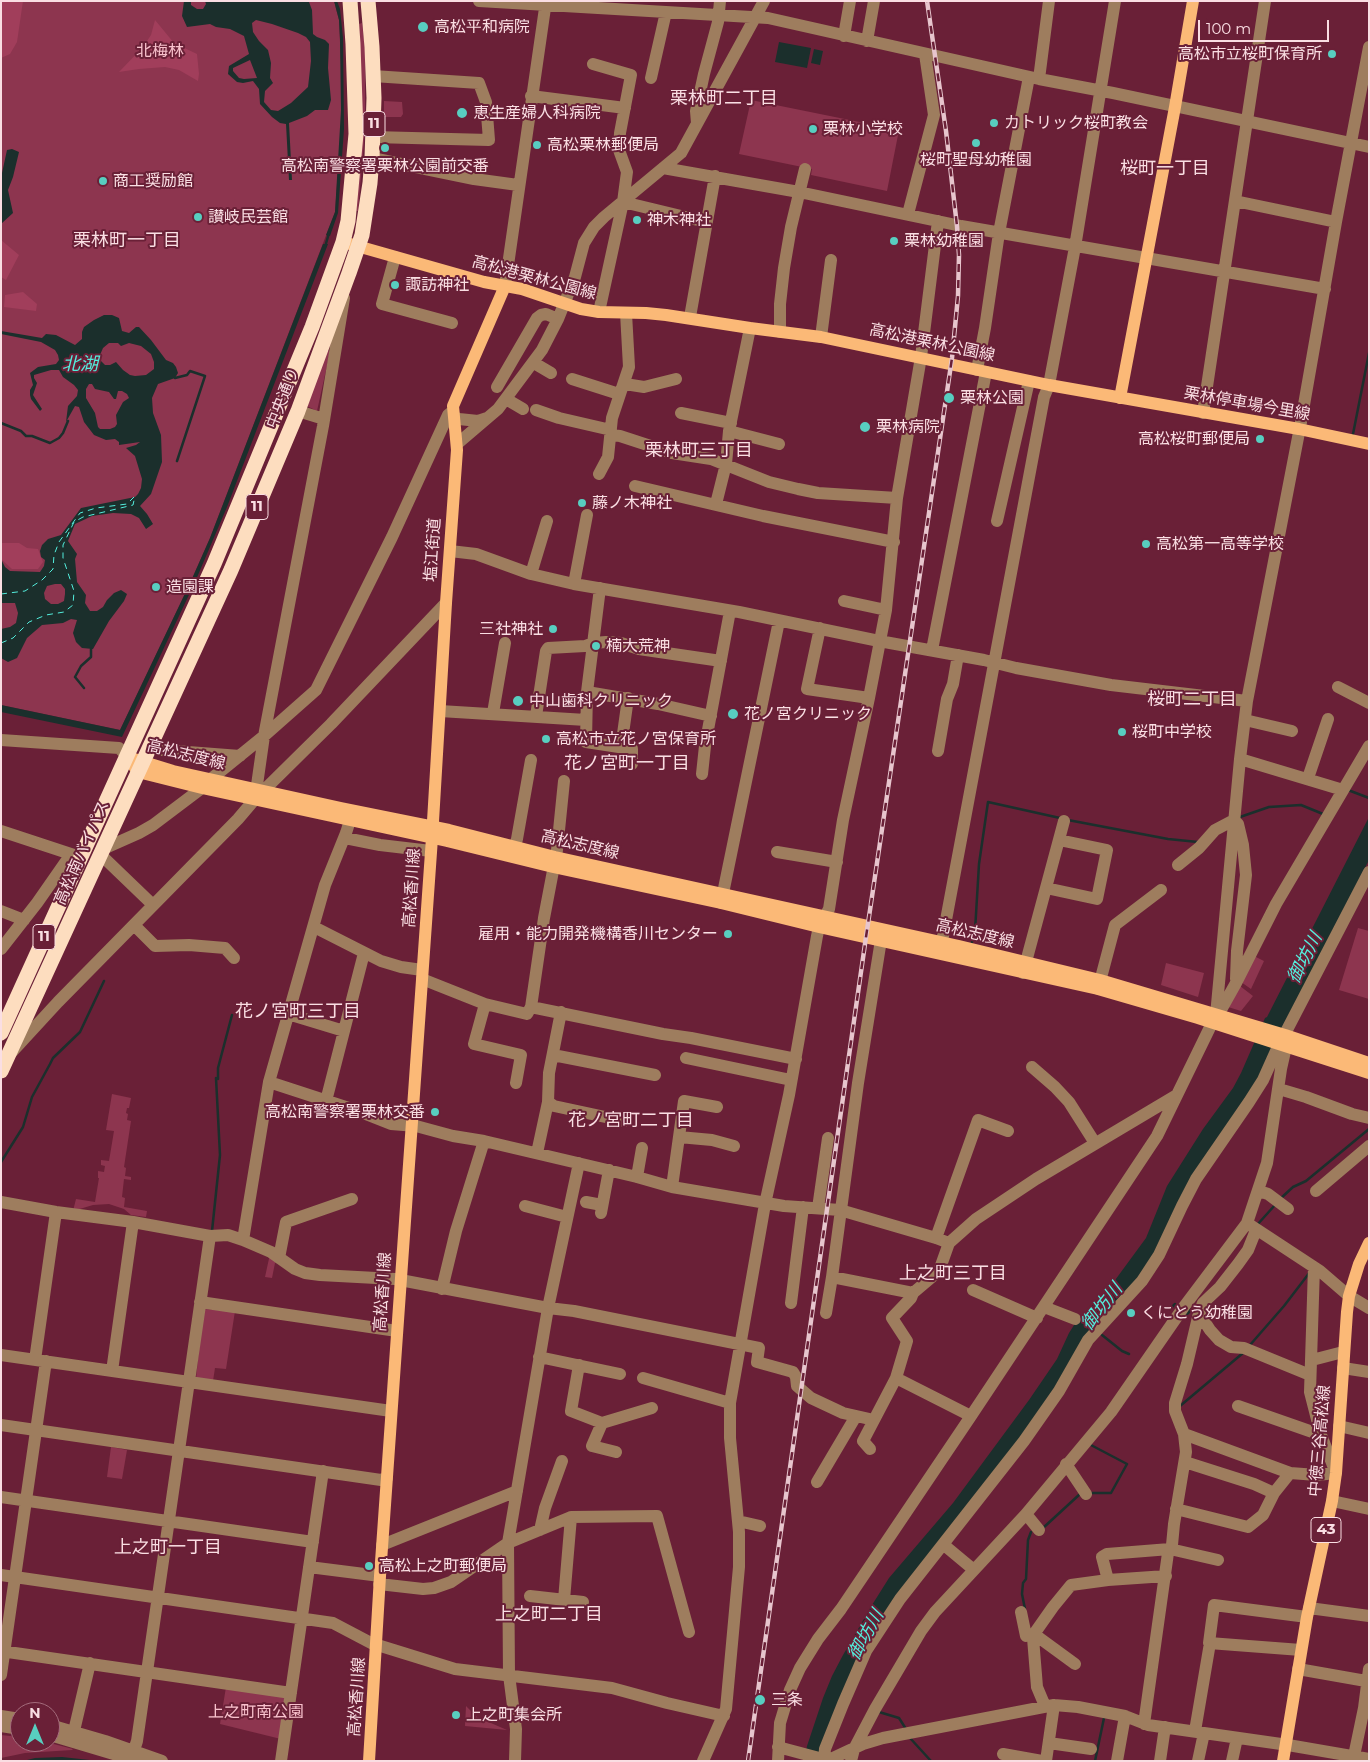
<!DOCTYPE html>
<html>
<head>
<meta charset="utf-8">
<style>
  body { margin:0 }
  #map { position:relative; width:1370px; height:1762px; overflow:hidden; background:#6a2037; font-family:Montserrat,sans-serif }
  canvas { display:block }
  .frame { position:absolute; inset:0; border:2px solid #fadee3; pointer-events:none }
  .north { position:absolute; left:10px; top:1702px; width:50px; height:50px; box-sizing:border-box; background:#6a2037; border:1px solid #a46c7c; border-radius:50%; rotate:0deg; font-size:14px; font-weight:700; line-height:20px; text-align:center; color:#fadee3 }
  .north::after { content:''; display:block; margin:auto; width:18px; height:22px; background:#58cec0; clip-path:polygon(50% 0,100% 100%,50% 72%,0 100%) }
  .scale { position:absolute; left:1198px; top:20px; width:131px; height:22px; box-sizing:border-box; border:2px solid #fadee3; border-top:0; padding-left:6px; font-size:15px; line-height:18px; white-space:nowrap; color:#fadee3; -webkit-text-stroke:4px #6a2037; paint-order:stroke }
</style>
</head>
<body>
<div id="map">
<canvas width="1370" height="1762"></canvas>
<div class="frame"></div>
<div class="north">N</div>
<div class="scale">100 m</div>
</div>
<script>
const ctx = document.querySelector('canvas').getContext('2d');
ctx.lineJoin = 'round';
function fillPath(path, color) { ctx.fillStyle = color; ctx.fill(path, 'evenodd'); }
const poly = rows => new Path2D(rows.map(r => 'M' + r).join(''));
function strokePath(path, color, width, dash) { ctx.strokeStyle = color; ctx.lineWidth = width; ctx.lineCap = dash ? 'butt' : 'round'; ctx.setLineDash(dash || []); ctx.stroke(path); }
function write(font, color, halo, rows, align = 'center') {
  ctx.font = font + ' Montserrat,"Noto Sans JP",sans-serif'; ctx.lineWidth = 4; ctx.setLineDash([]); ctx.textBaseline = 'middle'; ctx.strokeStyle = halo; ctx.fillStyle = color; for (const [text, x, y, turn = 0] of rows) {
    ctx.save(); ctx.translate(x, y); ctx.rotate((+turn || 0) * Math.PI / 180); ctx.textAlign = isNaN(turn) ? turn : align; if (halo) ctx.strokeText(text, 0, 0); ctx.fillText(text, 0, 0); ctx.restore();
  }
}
fillPath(poly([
  [1,1,334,1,339,20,341,64,341,129,335,212,210,538,191,581,120,730,1,705],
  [362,23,365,49,365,110,364,142,358,211,356,211,362,111,359,24],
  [751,100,899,130,887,191,811,175,812,169,739,154],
  [384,101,402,102,403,114,401,117,384,117],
  [327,350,330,352,317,411,307,406],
  [1358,928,1369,931,1369,999,1339,990],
  [1254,956,1264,961,1251,989,1241,982],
  [1166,963,1204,973,1198,997,1161,985],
  [1240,986,1253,996,1241,1011,1228,1007],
  [112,1094,131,1098,129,1108,127,1108,126,1113,128,1114,127,1120,131,1121,124,1167,126,1168,125,1176,131,1177,131,1180,124,1179,122,1197,125,1198,124,1207,147,1211,146,1217,131,1215,124,1209,109,1204,93,1205,73,1211,76,1199,95,1202,99,1178,98,1178,98,1171,104,1172,105,1166,101,1165,101,1160,109,1161,114,1131,106,1130],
  [270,1254,276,1258,272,1278,265,1277],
  [203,1309,235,1311,226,1369,215,1368,213,1381,196,1379],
  [111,1447,127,1450,122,1479,107,1477],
  [226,1687,287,1698,281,1739,220,1724],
  [466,1706,477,1717,507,1730,465,1726],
  [1,1735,20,1737,20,1742,46,1742,73,1749,72,1750,25,1753,1,1758]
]), '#8d354f');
fillPath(poly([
  [1,1,23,1,17,42,10,54,1,58],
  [155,20,174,43,197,54,199,74,198,81,179,70,165,67,139,69,119,72,143,47,151,35],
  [1,240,19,255,6,280,1,277],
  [23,292,37,304,36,311,4,307,5,295],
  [1,543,19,543,27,548,38,549,43,562,38,569,12,569,1,559]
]), '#a13e5b');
fillPath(poly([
  [184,1,191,1,191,5,197,9,203,9,206,4,205,1,309,2,312,10,313,34,317,37,325,40,329,44,328,68,331,100,328,110,315,110,307,116,289,123,292,180,289,180,286,124,280,123,272,117,260,104,259,89,253,81,243,83,237,82,228,74,229,66,249,54,244,36,230,29,216,27,210,24,187,27,182,16],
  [256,20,272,24,298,33,306,37,310,42,311,61,308,87,291,103,278,111,271,110,264,102,265,91,273,83,270,78,271,63,268,50,259,41,253,32,252,23],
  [250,60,257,78,244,79,239,78,233,71,233,68],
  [334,1,337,1,340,9,343,38,344,129,338,213,330,236,326,235,335,212,341,110,340,39,339,20],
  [779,42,811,48,807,68,775,62],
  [814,49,823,51,820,65,811,63],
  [12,149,19,152,13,177,8,190,13,213,1,224,2,173,7,150],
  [323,244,328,244,227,507,195,582,122,737,1,712,1,705,120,730,191,581,210,538],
  [104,315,112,315,119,318,122,331,129,333,136,327,139,327,151,340,166,360,173,363,176,367,178,373,175,378,158,384,152,398,153,413,161,435,162,462,151,494,140,506,147,514,153,524,146,529,139,518,131,514,113,513,92,516,75,524,68,541,77,554,75,559,77,582,86,595,85,603,90,611,97,611,103,607,107,600,114,593,121,590,127,594,124,601,109,621,93,649,82,648,76,642,73,633,77,620,71,619,63,623,42,625,27,638,17,658,8,662,1,658,1,629,10,627,16,623,18,613,15,603,1,603,1,559,5,567,10,571,40,572,44,566,45,560,41,557,40,551,42,545,48,539,61,535,81,508,135,497,138,494,141,488,142,479,135,456,126,448,136,445,140,442,119,445,119,442,115,439,106,440,94,435,84,422,79,407,75,406,66,422,68,406,77,396,78,390,74,385,63,377,59,370,51,370,34,375,34,378,37,383,33,395,42,409,40,411,31,399,30,395,30,390,33,385,30,373,38,367,56,364,59,360,58,355,55,350,41,342,1,334,1,331,42,338,46,334,56,335,75,345,82,339,82,332,84,327,94,320],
  [109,343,118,343,121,346,129,343,141,346,151,354,154,362,154,369,146,375,135,376,130,375,123,370,116,362,110,365,105,365,101,361,100,355,103,348],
  [89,384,92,384,95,389,109,392,114,399,116,399,118,391,122,391,127,394,129,398,123,402,116,415,117,424,115,427,110,429,100,429,98,427,95,413,86,398,86,389],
  [55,584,61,584,65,589,65,594,64,601,58,604,51,604,45,599,44,593,47,586],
  [1369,817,1369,860,1256,1082,1153,1256,1046,1407,872,1637,821,1761,804,1761,807,1746,823,1698,832,1676,843,1655,872,1605,889,1578,953,1503,1029,1400,1057,1359,1069,1333,1076,1322,1110,1287,1146,1238,1167,1186,1203,1129,1233,1088,1241,1073,1265,1018,1267,1017],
  [62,1757,99,1761,23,1761,35,1758]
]), '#1b2f2c');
strokePath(poly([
  [325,247,329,233],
  [175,378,187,375,190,371,205,376,177,461],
  [1,423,21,431,26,436,32,436,50,443,59,438,63,433,68,421],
  [1353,434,1369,353],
  [84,688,75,677,81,666,91,657,91,649],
  [1348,790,1369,798],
  [1240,817,1269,807,1301,805,1323,814],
  [1068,820,1168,839,1198,842],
  [972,942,975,931,979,864,988,802,1060,818],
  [1,1162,23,1127,32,1097,50,1064,53,1058,80,1032,104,981],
  [1280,1199,1293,1187,1306,1181,1369,1129],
  [1257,1225,1275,1205],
  [212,1231,220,1155,216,1078,218,1079,218,1068,232,1015],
  [1170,1309,1175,1304],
  [1183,1318,1191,1310,1189,1310],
  [1102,1335,1122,1351,1129,1354],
  [1250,1345,1284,1306,1310,1272],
  [1180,1406,1243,1353],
  [1089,1444,1127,1464,1111,1493,1090,1493],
  [1043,1528,1080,1494],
  [1025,1609,1022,1594,1023,1583,1026,1579,1028,1540,1031,1532],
  [879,1712,899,1718,906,1729],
  [910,1738,931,1761],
  [1095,1761,1104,1718]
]), '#1b2f2c', 2.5);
strokePath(poly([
  [1,594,25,591,42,580,53,569,54,555,59,542,80,513,96,508,127,504,134,497],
  [1,643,13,638,29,622,46,615,64,612,73,605,74,591,63,558,63,545,74,522,83,517,133,505,135,496]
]), '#53eedd', 1, [6, 5]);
strokePath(poly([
  [479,1,768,18,1039,79,1113,93,1369,147],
  [844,36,850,1],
  [867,41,874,1],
  [593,64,631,75,620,133,619,150,627,172,623,202,706,222],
  [651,78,666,12],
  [1039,79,1049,1],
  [531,96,625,108],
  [697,123,696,111,704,74,718,22,720,1],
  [373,137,489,140,486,102,479,83,373,76],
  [372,158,474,179,518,185],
  [663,168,799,192,961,226,1325,289],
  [1235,201,1336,222],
  [908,214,934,115,925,54],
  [395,257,382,304,452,323],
  [505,286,546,1],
  [599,312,623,202],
  [690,317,715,176],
  [780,332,780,304,784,268,791,227,805,169],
  [821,337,831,260],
  [534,363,551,373],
  [977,370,985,328,999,233,1029,77],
  [572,379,619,394],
  [625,384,644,387,676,379],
  [497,387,537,318,541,315,546,314,558,319],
  [506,399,523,409],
  [536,410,559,418,611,430],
  [298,411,324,419],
  [681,413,731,423],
  [1203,413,1265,1],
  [453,416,459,419,478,421,487,418],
  [729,431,779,444],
  [611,435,620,436,672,453,711,459,769,482,798,489,818,493,897,498],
  [457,444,498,409,542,350,558,319,575,277,584,243,594,227,604,217,681,153,764,1],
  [599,474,608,457,612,418,629,367,626,313],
  [635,486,763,516,894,542],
  [716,504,726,464,729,431,750,328],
  [997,521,1029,381],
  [450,551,476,554,531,574,574,584,739,612,879,641,984,660,1016,668,1111,685,1247,701],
  [531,574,547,521],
  [574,584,587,515],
  [600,588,587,692,586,742,632,749,632,764],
  [844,601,886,610],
  [820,628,807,689,869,698],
  [932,650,986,372],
  [1338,687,1369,703],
  [587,692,658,704,711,716],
  [440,711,586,720],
  [493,713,505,643],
  [536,716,546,651,548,648,585,646,593,643,606,642,621,643,639,649,721,661],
  [1245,720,1292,731],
  [1,740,119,748,127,756],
  [621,748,628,698],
  [162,750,240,756],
  [938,751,947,699,953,684,958,655],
  [1240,759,1343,790],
  [702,774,705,746,730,611],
  [1308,778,1328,719],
  [211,779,264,736,316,690,392,537,448,415,453,411],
  [255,799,264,736,323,426,344,298],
  [1,831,80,857],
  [345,838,380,845,431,851],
  [103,849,139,833,153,825,202,788],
  [777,852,837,862],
  [101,855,153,905],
  [512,856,517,839,531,760],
  [1178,865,1199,848,1215,830,1234,820,1238,824,1243,845,1246,875,1237,951,1236,979],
  [1046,888,1097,899,1107,850,1059,840],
  [721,903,779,621],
  [1,911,24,920],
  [134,925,155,946,189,945,225,948,234,958],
  [314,927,381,961,401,967,422,970],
  [881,940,858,1083,832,1277,913,1293],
  [1,949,37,903,67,860,80,857],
  [940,952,1044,397,1049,385,1075,247,1115,1],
  [1023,973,1064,821],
  [422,979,485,1004,527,1014,531,1007,544,918,557,850,564,781],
  [1098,989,1115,925,1161,890],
  [485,1004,474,1044,521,1055,516,1083],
  [531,1007,663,1034,691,1038,796,1059],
  [288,1014,344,1031],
  [1216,1015,1240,759,1247,701,1301,422,1336,222,1369,47],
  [12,1052,58,1002,238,819,255,799,331,724,446,603],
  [553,1055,655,1075],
  [686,1058,791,1080],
  [1032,1067,1055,1087,1069,1102,1095,1143],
  [269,1082,358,1111,391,1124,416,1126,453,1136,484,1141,637,1177,672,1187,784,1206,840,1210,936,1238,949,1243,976,1219,1036,1179,1177,1095],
  [1279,1089,1306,1097,1352,1114,1369,1118],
  [326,1101,364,953],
  [548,1102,554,1106,624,1121],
  [679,1137,712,1140,734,1146],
  [537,1153,548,1102,549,1073,561,1012],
  [637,1177,642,1148],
  [672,1187,684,1101,717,1107],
  [1259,1191,1268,1194,1288,1209],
  [1316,1191,1369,1146],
  [1,1202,56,1212,133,1222,210,1236,228,1235,243,1240,271,1252,295,1269,305,1273,320,1275,395,1279,548,1308,574,1311,759,1348,757,1362,793,1372,796,1377,797,1386,811,1398,843,1413,874,1420],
  [586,1202,602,1205],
  [525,1206,567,1217],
  [818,1208,828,1138],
  [601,1213,609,1170],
  [1250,1225,1320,1271,1349,1296,1369,1308],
  [936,1238,978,1120,1008,1131],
  [243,1240,269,1082,325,885,346,833,353,811],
  [949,1243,939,1271,913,1293,911,1298,892,1318,907,1341,896,1378,971,1416],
  [279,1258,286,1222,352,1199],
  [442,1289,456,1231,484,1141],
  [973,1290,1037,1318],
  [200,1302,397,1331],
  [791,1303,803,1207],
  [1044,1307,1075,1319],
  [826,1313,832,1277],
  [1199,1313,1210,1330,1219,1340,1231,1347,1244,1348,1310,1375],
  [1,1355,391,1411],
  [539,1357,620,1374],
  [35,1360,56,1212],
  [1312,1360,1343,1352],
  [579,1365,571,1411,602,1423,652,1408],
  [1343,1368,1369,1372],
  [112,1371,133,1222],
  [643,1378,730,1403],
  [1238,1406,1321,1435],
  [602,1423,592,1446,616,1452],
  [1,1425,381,1480,387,1478],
  [1339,1426,1369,1433],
  [1184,1434,1290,1473,1317,1475,1336,1473,1321,1435,1310,1392,1314,1267],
  [870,1449,863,1441,896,1378],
  [1185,1462,1254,1484,1274,1493],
  [1066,1464,1086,1494],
  [817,1482,856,1416],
  [1,1497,313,1542],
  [1332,1501,1369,1509],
  [1176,1509,1248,1527,1263,1515,1274,1493,1290,1473],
  [1026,1514,1039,1530],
  [738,1521,760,1526],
  [540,1530,545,1508,562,1461],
  [382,1545,517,1491],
  [944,1545,974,1570],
  [309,1567,380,1576],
  [1,1575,333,1623,371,1643,455,1669,612,1688,667,1703,724,1716],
  [1108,1580,1102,1557,1107,1554,1170,1549,1218,1560],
  [379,1584,423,1589,434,1588,451,1582,508,1543,571,1517,657,1516,689,1632],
  [530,1596,583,1602],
  [564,1600,571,1517],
  [1309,1608,1369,1616],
  [1021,1612,1026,1636],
  [1034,1634,1075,1664],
  [1301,1650,1209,1643,1214,1605,1307,1617],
  [1,1651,291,1693],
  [1298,1669,1366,1681],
  [1,1675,46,1361],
  [1045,1706,1037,1687,1033,1638,1034,1634,1053,1607,1071,1585,1108,1580,1166,1576],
  [1,1716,20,1719],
  [1144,1724,1168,1553,1172,1545,1174,1524,1186,1452,1184,1434,1175,1411,1175,1403,1187,1364,1199,1313,1203,1303,1220,1287,1238,1264,1248,1250,1256,1230],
  [50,1725,105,1741,162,1761],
  [1,1726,20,1729],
  [74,1731,90,1663],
  [1195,1731,1210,1643],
  [50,1735,137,1761],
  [1049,1743,1091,1749],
  [778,1747,823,1759,831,1759,863,1744,883,1738,1054,1705,1078,1707,1125,1716,1148,1725,1288,1745,1369,1759],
  [134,1750,137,1741,210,1236],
  [1003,1754,1042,1761],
  [1354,1756,1364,1708,1369,1669],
  [824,1759,825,1749,843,1704,866,1651,900,1599,1024,1441,1059,1391,1088,1340,1142,1281,1159,1255,1182,1206,1196,1179,1249,1102,1263,1080,1276,1051,1369,872],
  [281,1761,323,1471],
  [515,1761,516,1729,509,1675,508,1543,548,1308,579,1163],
  [703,1761,726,1709,739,1567,739,1532,730,1438,730,1403,765,1204,789,1095,817,936,819,927,829,909,843,820,869,698,886,610,897,498,921,357,938,221],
  [778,1761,780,1723,790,1690,800,1668,818,1639,841,1609,971,1416,1157,1136,1216,1015,1222,1008,1236,983,1276,904,1369,746],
  [851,1761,854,1749,875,1709,921,1631,935,1612,1026,1514,1111,1412,1183,1308,1247,1223,1267,1163,1281,1069,1286,1047],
  [1046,1761,1054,1705],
  [1117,1761,1125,1716],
  [1160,1761,1165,1727],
  [1198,1761,1204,1733],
  [1232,1761,1237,1738]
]), '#9e7d5e', 12);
strokePath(poly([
  [343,242,484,282,522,289,581,309,599,312,646,313,666,315,750,328,821,337,1049,385,1299,429,1369,444],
  [1120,398,1175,107,1193,1],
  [127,756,138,772,202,788,447,841,553,867,721,903,819,927,1098,989,1198,1018,1369,1073],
  [134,759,173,771,341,808,449,830,555,857,959,946,1100,980,1285,1035,1369,1063],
  [369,1761,380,1576,432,838,446,603,457,450,453,406,505,286],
  [1283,1761,1307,1617,1332,1501,1336,1473,1347,1312,1349,1296,1359,1264,1369,1243]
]), '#fbb977', 12);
strokePath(poly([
  [1,1033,214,564,312,327,343,242,348,221,356,134,353,44,350,1],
  [1,1071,231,570,298,411,349,273,362,235,370,183,372,158,374,98,372,47,368,1]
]), '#fdddbf', 15);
const rail = poly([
  [748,1761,866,937,952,358,958,296,959,255,957,226,946,131,927,1]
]);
strokePath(rail, '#e7c5cd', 4.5);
strokePath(rail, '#6a2037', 2.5, [8]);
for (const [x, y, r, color] of [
  [423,27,6,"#58cec0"],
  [1332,54,5,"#58cec0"],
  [462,113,6,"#58cec0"],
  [994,123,5,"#58cec0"],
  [813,129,5,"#58cec0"],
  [976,143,5,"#58cec0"],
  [537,145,5,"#58cec0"],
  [385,148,5,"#58cec0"],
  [103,181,5,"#58cec0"],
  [198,217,5,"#58cec0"],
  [637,220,5,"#58cec0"],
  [894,241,5,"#58cec0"],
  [395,285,5,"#58cec0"],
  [949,398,6,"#58cec0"],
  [865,427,6,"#58cec0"],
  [1260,439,5,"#58cec0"],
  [582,503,5,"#58cec0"],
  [1146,544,5,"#58cec0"],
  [156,587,5,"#58cec0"],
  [553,629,5,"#58cec0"],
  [596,646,5,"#58cec0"],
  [518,701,6,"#58cec0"],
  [733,714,6,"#58cec0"],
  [1122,732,5,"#58cec0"],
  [546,739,5,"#58cec0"],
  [728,934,5,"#58cec0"],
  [435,1112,5,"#58cec0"],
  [1131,1313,5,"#58cec0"],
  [369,1566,5,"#58cec0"],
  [760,1700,6,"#58cec0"],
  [456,1715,5,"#58cec0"]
]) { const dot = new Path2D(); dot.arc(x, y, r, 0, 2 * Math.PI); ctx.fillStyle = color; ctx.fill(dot); strokePath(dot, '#6a2037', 2); }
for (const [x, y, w] of [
  [374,124,22],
  [257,507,22],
  [44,937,22],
  [1326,1530,30]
]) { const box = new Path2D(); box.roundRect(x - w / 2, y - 12.5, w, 25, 4); ctx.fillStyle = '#6a2037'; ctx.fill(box); strokePath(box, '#fadee3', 1); }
write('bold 15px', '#fadee3', null, [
  ["11",374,124],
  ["11",257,507],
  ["11",44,937],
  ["43",1326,1530]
]);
write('16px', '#fadee3', '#6a2037', [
  ["高松平和病院",434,27],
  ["高松市立桜町保育所",1322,54,"right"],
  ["恵生産婦人科病院",473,113],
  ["カトリック桜町教会",1004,123],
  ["栗林小学校",823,129],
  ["高松栗林郵便局",547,145],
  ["桜町聖母幼稚園",976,160,"center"],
  ["高松南警察署栗林公園前交番",385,166,"center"],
  ["商工奨励館",113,181],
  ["讃岐民芸館",208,217],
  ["神木神社",647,220],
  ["栗林幼稚園",904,241],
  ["諏訪神社",405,285],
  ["栗林公園",960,398],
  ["栗林病院",876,427],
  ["高松桜町郵便局",1250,439,"right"],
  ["藤ノ木神社",592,503],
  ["高松第一高等学校",1156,544],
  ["造園課",166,587],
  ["三社神社",543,629,"right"],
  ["楠大荒神",606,646],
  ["中山歯科クリニック",529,701],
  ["花ノ宮クリニック",744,714],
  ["桜町中学校",1132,732],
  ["高松市立花ノ宮保育所",556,739],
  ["雇用・能力開発機構香川センター",718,934,"right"],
  ["高松南警察署栗林交番",425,1112,"right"],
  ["くにとう幼稚園",1141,1313],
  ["高松上之町郵便局",379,1566],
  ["三条",771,1700],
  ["上之町集会所",466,1715]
], 'left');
write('16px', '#f8c1cc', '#6a2037', [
  ["北梅林",160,51],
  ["上之町南公園",256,1712]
]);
write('16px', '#fadee3', '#6a2037', [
  ["高松港栗林公園線",534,278,15],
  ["高松港栗林公園線",932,343,12],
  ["中央通り",283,398,-69],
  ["栗林停車場今里線",1247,404,10],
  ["塩江街道",433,550,-86],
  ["高松志度線",186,755,14],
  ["高松志度線",580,845,13],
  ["高松南バイパス",82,853,-66],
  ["高松香川線",412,888,-86],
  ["高松志度線",975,934,13],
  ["高松香川線",383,1292,-86],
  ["中徳三谷高松線",1320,1441,-85],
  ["高松香川線",357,1697,-86]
]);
write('18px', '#fadee3', '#6a2037', [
  ["栗林町二丁目",724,99],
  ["桜町一丁目",1165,169],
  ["栗林町一丁目",127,241],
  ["栗林町三丁目",699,451],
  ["桜町二丁目",1192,700],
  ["花ノ宮町一丁目",627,764],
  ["花ノ宮町三丁目",298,1012],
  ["花ノ宮町二丁目",631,1121],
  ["上之町三丁目",953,1274],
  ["上之町一丁目",168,1548],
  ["上之町二丁目",549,1615]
]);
write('italic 18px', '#53eedd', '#6a2037', [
  ["北湖",80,365],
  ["御坊川",1305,958,-63],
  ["御坊川",1102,1307,-52],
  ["御坊川",866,1635,-61]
]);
</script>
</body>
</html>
